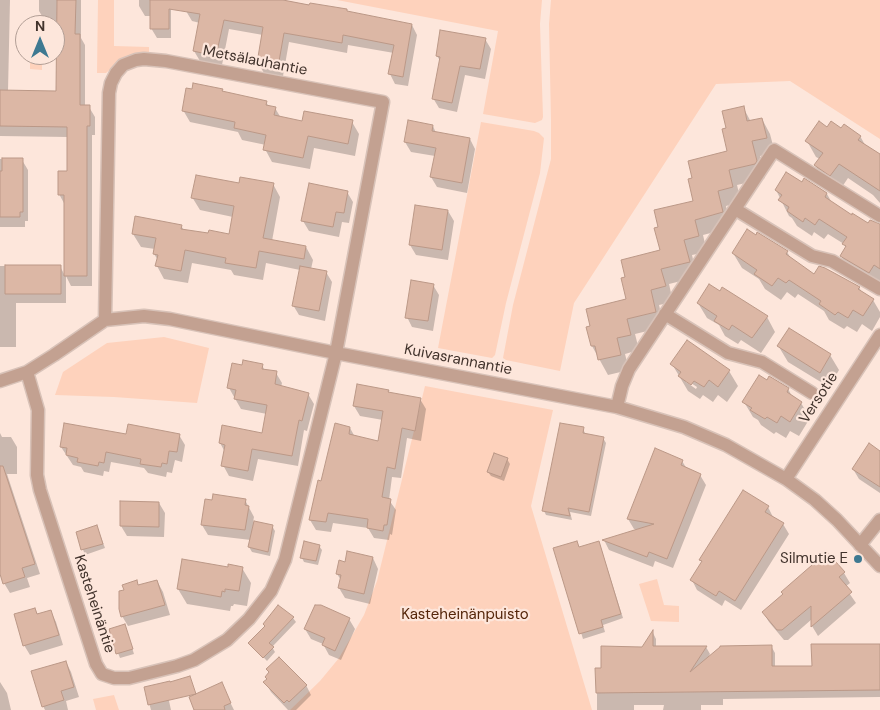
<!DOCTYPE html>
<html>
<head>
<meta charset="utf-8">
<style>
  body { margin:0 }
  #map { position:relative; width:880px; height:710px; overflow:hidden; background:#fde6db; font-family:"DM Sans",sans-serif }
  canvas { display:block }
  .north { position:absolute; left:15px; top:15px; width:50px; height:50px; box-sizing:border-box; background:#fde6db; border:1px solid #b29e95; border-radius:50%; rotate:0deg; font-size:14px; font-weight:700; line-height:20px; text-align:center; color:#42332c }
  .north::after { content:''; display:block; margin:auto; width:18px; height:22px; background:#3e7991; clip-path:polygon(50% 0,100% 100%,50% 72%,0 100%) }
</style>
</head>
<body>
<div id="map">
<canvas width="880" height="710"></canvas>
<div class="north">N</div>
</div>
<script>
const ctx = document.querySelector('canvas').getContext('2d');
ctx.lineJoin = 'round';
function fillPath(path, color) { ctx.fillStyle = color; ctx.fill(path, 'evenodd'); }
const poly = rows => new Path2D(rows.map(r => 'M' + r).join(''));
function strokePath(path, color, width, dash) { ctx.strokeStyle = color; ctx.lineWidth = width; ctx.lineCap = dash ? 'butt' : 'round'; ctx.setLineDash(dash || []); ctx.stroke(path); }
function write(font, color, halo, rows, align = 'center') {
  ctx.font = font + ' "DM Sans",sans-serif'; ctx.lineWidth = 4.5; ctx.setLineDash([]); ctx.textBaseline = 'middle'; ctx.strokeStyle = halo; ctx.fillStyle = color; for (const [text, x, y, turn = 0] of rows) {
    ctx.save(); ctx.translate(x, y); ctx.rotate((+turn || 0) * Math.PI / 180); ctx.textAlign = isNaN(turn) ? turn : align; if (halo) ctx.strokeText(text, 0, 0); ctx.fillText(text, 0, 0); ctx.restore();
  }
}
fillPath(poly([
  [98,0,114,0,114,46,149,47,149,52,146,54,126,56,106,73,97,73],
  [337,0,542,0,540,24,543,117,542,120,535,123,483,114,498,31],
  [551,0,880,0,880,139,790,81,716,84,574,303,560,371,506,360,503,358,513,305,551,159,551,120,549,24],
  [30,55,52,55,52,62,42,62,42,70,30,69],
  [481,122,534,131,539,133,544,138,540,173,506,303,495,355,492,358,438,348],
  [164,337,209,348,197,403,114,397,55,395,63,372,107,343],
  [425,386,553,410,531,506,592,710,290,710,320,681,339,658,364,615,377,581],
  [657,579,664,605,679,606,679,622,651,621,639,584],
  [114,695,119,710,96,710,93,699]
]), '#fed2bc');
fillPath(poly([
  [0,0,10,0,8,91,57,92,58,22,45,21,39,11,39,0,81,0,81,38,85,45,85,107,89,107,95,117,95,135,92,135,92,286,71,286,66,276,66,303,16,303,16,347,0,347,0,266,60,266,65,276,65,205,59,194,68,173,68,137,0,136],
  [139,0,171,0,171,38,157,38,151,28,151,16,145,16,139,6],
  [188,0,280,0,347,11,348,13,412,25,417,35,408,86,395,84,390,74,394,53,348,45,347,53,289,42,283,76,264,73,258,63,263,35,229,29,222,65,200,61,194,51,200,23,192,21,186,11],
  [485,39,491,49,485,79,465,75,457,112,439,108,433,98,441,62,437,56],
  [222,90,223,92,266,102,269,107,275,108,281,118,303,123,352,122,359,134,355,156,314,148,310,169,272,162,265,149,266,145,242,140,238,132,190,122,183,110],
  [743,107,751,122,762,119,770,134,775,153,760,156,765,177,764,179,737,185,741,202,726,206,730,228,703,235,707,252,692,255,697,277,669,284,673,302,659,305,664,327,635,334,639,350,625,354,629,370,608,375,592,346,591,327,627,300,626,278,661,251,695,202,694,179,729,152,728,129],
  [433,126,436,133,470,139,475,149,467,193,437,187,431,177,435,156,411,152,405,142],
  [828,129,841,130,860,136,873,159,880,163,880,203,873,195,848,178,840,190,824,181,815,165,820,159,816,157,807,141],
  [0,159,22,160,28,170,28,221,25,221,25,227,0,227],
  [240,184,273,184,280,197,272,241,306,247,313,260,311,269,326,272,332,282,325,321,299,315,293,305,300,270,266,263,263,280,234,275,231,270,192,263,188,283,164,279,157,266,158,260,154,254,155,249,141,247,133,234,181,226,184,230,209,235,230,235,233,217,200,210,192,197],
  [802,184,827,194,832,203,868,225,880,225,880,284,850,271,841,256,846,248,844,244,828,234,824,239,814,232,812,236,797,226,792,218,789,216,776,190],
  [347,192,353,202,349,223,342,222,339,237,309,231,303,221],
  [448,211,454,221,448,260,416,255,410,245],
  [787,252,792,260,815,275,859,287,862,293,873,300,880,312,880,317,872,331,862,324,857,332,847,326,844,329,829,320,824,311,798,294,795,298,787,292,781,300,765,289,759,279,742,268,733,253],
  [433,285,439,295,433,331,412,327,407,317],
  [698,303,767,317,775,332,761,353,741,340,738,344,725,336,719,325,707,318],
  [779,347,830,355,839,370,829,387,788,362],
  [672,364,729,371,738,386,727,402,718,395,713,402,703,395,700,399,688,391],
  [685,379,697,387,696,389,686,382],
  [262,365,265,371,276,373,282,383,281,387,308,394,314,404,307,431,304,430,298,466,258,459,253,481,229,476,223,465,225,452,220,443,263,434,267,414,241,409,229,388,243,366],
  [788,389,793,398,801,403,810,418,799,436,790,431,786,438,776,432,774,434,761,425,758,420,753,417,744,402],
  [388,391,390,394,420,399,426,409,421,441,407,438,401,478,392,477,389,500,396,510,392,535,390,534,389,540,374,538,368,528,333,523,331,532,316,530,310,520,322,482,350,428,355,437,379,443,383,420,360,416,354,406],
  [583,429,586,435,603,438,606,443,591,516,570,512,572,520,546,515,544,511],
  [0,433,2,437,11,437,17,447,17,474,7,474,40,574,27,578,30,587,10,593,4,583,0,570],
  [179,435,185,445,182,462,175,460,172,473,167,472,166,477,148,473,144,468,111,462,109,472,104,471,103,476,84,472,81,467,73,465,61,447,127,436],
  [880,452,880,493,859,479,853,469],
  [507,459,510,464,504,481,491,476,488,472],
  [682,461,687,469,700,475,706,485,673,568,655,561,653,567,609,550,604,540,639,530,634,529,628,519],
  [245,500,254,517,253,522,272,526,275,531,270,556,252,552,249,547,251,540,208,535,202,525],
  [122,503,159,503,165,513,164,537,127,536,121,526],
  [768,507,773,517,783,524,789,534,741,610,725,600,722,606,697,590,692,580,702,563,701,560],
  [97,526,105,548,85,555,77,533],
  [599,542,623,618,603,625,605,632,583,639,555,549,577,543,580,548],
  [319,546,322,550,318,565,304,562,302,558],
  [348,553,373,558,378,569,370,604,345,598,339,588,341,580,337,574,345,563],
  [827,554,844,573,850,583,845,587,856,603,818,636,812,626,812,619,788,640,784,640,769,622,763,612],
  [229,568,242,568,251,583,247,606,234,604,233,606,231,606,230,611,187,604,178,589],
  [157,581,163,592,170,615,128,626,122,616,125,590,136,582,139,587],
  [35,609,38,615,51,612,56,622,63,645,30,655,24,645],
  [293,618,296,622,272,647,275,652,267,661,250,643],
  [349,619,355,629,341,660,329,655,323,644,311,639,305,629],
  [125,626,134,654,120,658,118,653],
  [653,633,656,639,656,647,706,647,710,654,707,659,771,646,775,653,775,667,813,667,880,645,880,697,723,699,723,705,701,705,701,710,663,710,664,705,634,705,634,710,597,710,597,669,602,669,643,648],
  [66,662,71,672,79,697,66,701,68,710,45,710,43,706],
  [0,682,7,693,11,710,0,710],
  [265,682,306,685,311,695,296,710,288,710,271,692],
  [221,684,234,710,196,710],
  [145,688,167,692,171,710,151,710]
]), '#0003');
const building = poly([
  [57,0,76,0,75,34,80,34,80,105,90,105,90,126,87,126,87,276,64,276,64,195,58,195,58,171,67,171,67,127,0,126,0,90,56,91,57,0],
  [150,0,283,0,309,5,310,3,347,9,347,11,412,24,403,77,388,74,394,45,343,35,342,43,284,33,278,67,257,63,263,27,224,20,216,56,193,51,200,14,169,9,169,29,150,29,150,0],
  [440,30,486,38,480,69,460,66,452,103,432,99,440,57,436,56,440,30],
  [193,83,223,89,222,91,267,101,266,105,276,107,274,115,302,121,304,111,353,120,348,144,308,136,303,158,263,150,266,135,234,128,235,122,182,111,186,88,192,89,193,83],
  [744,106,747,121,762,118,767,138,752,141,757,161,755,164,729,170,733,187,718,191,723,212,695,220,699,236,684,240,690,262,661,269,666,286,651,290,656,312,627,319,631,335,617,338,621,355,598,360,595,346,591,346,586,327,590,326,586,309,626,299,621,278,625,277,621,260,660,250,654,228,658,227,654,210,693,201,688,179,692,178,688,161,727,151,722,129,726,128,722,111,744,106],
  [408,120,433,125,432,131,470,138,462,183,430,177,436,148,404,142,408,120],
  [819,121,827,127,831,121,841,128,844,124,861,136,858,140,880,154,880,191,839,164,830,176,814,165,823,153,805,141,819,121],
  [2,158,23,158,23,212,20,212,20,217,0,217,0,171,2,171,2,158],
  [786,172,802,182,804,178,827,193,825,197,852,215,852,213,868,223,870,220,880,224,880,269,874,265,869,273,840,256,846,246,842,244,847,237,819,219,815,225,805,218,803,222,787,211,789,207,778,200,782,195,775,190,786,172],
  [196,175,239,183,240,177,274,183,263,238,306,246,304,259,259,251,256,268,225,263,226,258,185,250,181,271,155,266,158,255,153,254,156,238,132,234,135,216,182,225,181,229,208,233,209,230,229,234,234,206,191,198,196,175],
  [309,183,348,191,344,213,336,212,333,227,301,221,309,183],
  [415,205,448,210,442,250,409,245,415,205],
  [747,229,756,235,757,232,788,251,786,254,814,274,819,266,825,268,860,287,858,289,874,299,863,316,853,310,848,318,838,312,835,315,819,304,821,301,789,280,786,283,778,278,772,286,754,274,757,270,732,253,747,229],
  [5,265,61,265,61,294,5,294,5,265],
  [300,266,327,271,319,311,292,306,300,266],
  [411,280,434,284,428,321,405,318,411,280],
  [709,284,720,291,722,287,768,316,752,338,732,325,729,330,714,321,717,316,697,303,709,284],
  [789,328,831,354,820,373,777,346,789,328],
  [687,340,730,370,718,387,709,380,704,387,694,381,691,385,678,376,681,372,670,364,687,340],
  [243,360,263,364,262,369,277,371,275,384,309,393,302,421,299,420,292,456,252,449,248,471,221,466,225,445,219,443,222,425,262,433,267,405,234,399,236,390,227,388,232,363,242,365,243,360],
  [759,375,767,380,769,376,789,388,787,392,802,402,790,422,781,416,777,423,767,417,765,419,750,410,752,408,742,402,759,375],
  [357,384,389,390,388,392,421,398,415,431,402,428,395,469,387,467,382,497,391,499,387,525,384,525,383,531,367,528,368,519,328,513,326,522,309,520,318,480,321,481,335,423,350,427,349,434,378,441,383,411,353,406,357,384],
  [64,423,126,434,128,424,180,434,177,452,169,451,167,464,162,463,161,467,140,464,141,459,106,452,104,463,99,462,98,466,77,462,78,458,66,455,67,448,60,447,64,423],
  [560,423,584,427,583,433,604,437,589,512,568,508,570,516,542,511,560,423],
  [869,443,880,451,880,487,852,469,869,443],
  [655,448,683,460,681,465,701,474,667,559,649,552,647,557,602,540,654,524,627,519,655,448],
  [494,453,508,458,501,477,487,472,494,453],
  [0,466,3,466,35,564,22,568,25,577,3,584,0,574,0,466],
  [743,490,769,506,765,512,784,523,735,601,719,591,716,596,690,580,702,561,699,560,743,490],
  [213,494,246,499,245,505,249,506,245,530,201,525,205,499,212,500,213,494],
  [120,501,159,502,159,527,120,526,120,501],
  [254,521,273,525,268,552,248,547,254,521],
  [97,525,103,544,81,550,76,532,97,525],
  [304,541,320,545,316,561,300,558,304,541],
  [577,541,579,547,599,541,621,614,601,620,603,627,579,634,553,548,577,541],
  [347,551,373,557,364,594,338,588,341,575,336,574,339,560,345,562,347,551],
  [827,552,845,572,839,577,852,592,811,627,811,606,782,630,777,630,762,612,783,594,781,592,827,552],
  [182,559,228,567,228,564,243,567,239,591,225,589,225,592,222,591,221,597,177,589,182,559],
  [137,580,138,585,157,580,165,605,121,617,119,609,119,591,124,590,122,585,137,580],
  [278,605,294,617,269,643,274,647,263,658,248,643,265,626,263,624,278,605],
  [315,605,321,605,350,618,335,651,322,645,325,638,304,629,315,605],
  [35,608,37,614,51,610,59,635,23,646,14,614,35,608],
  [125,624,133,649,116,654,109,629,125,624],
  [653,630,653,646,707,646,690,672,720,647,720,646,772,645,772,666,812,666,811,644,880,644,880,690,596,693,595,668,601,668,601,646,642,647,653,630],
  [279,657,307,685,289,702,287,700,284,703,263,682,267,679,265,677,269,672,266,669,279,657],
  [66,661,74,687,61,691,64,700,42,707,31,671,66,661],
  [190,676,196,694,148,705,144,687,170,681,170,682,190,676],
  [222,682,231,703,224,706,225,710,194,710,189,697,222,682]
]);
fillPath(building, '#dcb7a5');
strokePath(building, '#bb9887', 1);
const minor = poly([
  [735,209,812,256,832,261,880,289],
  [665,314,728,353,762,362,812,393],
  [27,372,38,410,37,475,40,490,96,664,102,674,114,678,129,678,177,666,194,660,227,640,249,619,271,591,285,560,336,353,383,102,166,61,144,59,136,60,123,65,116,73,111,83,109,93,105,320],
  [0,381,27,372,54,355,105,320,144,316,170,319,336,353,617,407,684,427,726,445,786,479,815,500,837,520,880,566],
  [617,407,622,386,629,369,774,150,880,216],
  [786,479,880,335],
  [860,545,880,520]
]);
strokePath(minor, '#d8c2b8', 15);
strokePath(minor, '#c3a191', 12);
for (const [x, y, r, color] of [
  [858,559,5,"#3e7991"]
]) { const dot = new Path2D(); dot.arc(x, y, r, 0, 2 * Math.PI); ctx.fillStyle = color; ctx.fill(dot); strokePath(dot, '#fde6db', 2); }
write('15px', '#42332c', '#fde6db', [
  ["Metsälauhantie",255,61,11],
  ["Kuivasrannantie",458,360,11],
  ["Versotie",819,398,-57],
  ["Kasteheinäntie",94,604,72]
]);
write('15px', '#42332c', '#fde6db', [
  ["Silmutie E",848,559]
], 'right');
write('15px', '#55260a', '#fde6db', [
  ["Kasteheinänpuisto",465,615]
]);
</script>
</body>
</html>
